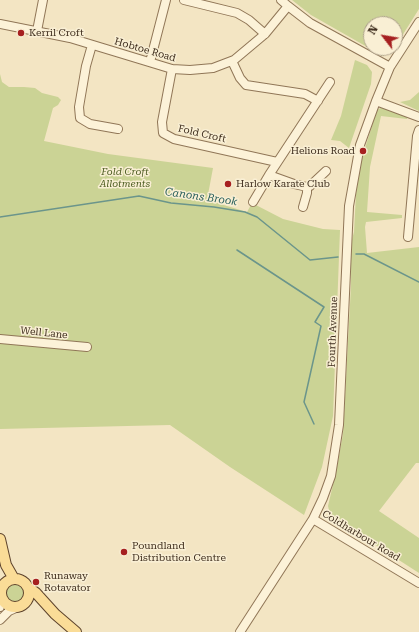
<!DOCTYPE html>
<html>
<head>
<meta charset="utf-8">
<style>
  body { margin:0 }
  #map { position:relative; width:419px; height:632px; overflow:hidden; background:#f3e5c3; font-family:"Roboto Serif",serif }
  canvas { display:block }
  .north { position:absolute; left:363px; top:16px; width:40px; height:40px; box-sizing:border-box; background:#f9efd4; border:1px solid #aea18b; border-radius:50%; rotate:301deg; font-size:11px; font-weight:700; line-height:16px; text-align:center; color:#3e2d1d }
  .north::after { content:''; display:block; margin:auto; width:14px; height:18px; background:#a62020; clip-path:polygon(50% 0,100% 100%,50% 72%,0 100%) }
</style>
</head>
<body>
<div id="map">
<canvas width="419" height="632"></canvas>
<div class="north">N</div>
</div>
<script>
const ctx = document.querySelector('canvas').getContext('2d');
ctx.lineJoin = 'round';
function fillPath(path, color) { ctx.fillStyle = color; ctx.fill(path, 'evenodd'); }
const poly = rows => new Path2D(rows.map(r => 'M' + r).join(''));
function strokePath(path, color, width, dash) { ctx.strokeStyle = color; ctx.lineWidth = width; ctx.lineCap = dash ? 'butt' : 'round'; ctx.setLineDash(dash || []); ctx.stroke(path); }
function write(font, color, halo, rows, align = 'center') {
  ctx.font = font + ' "Roboto Serif",serif'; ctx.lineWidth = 3; ctx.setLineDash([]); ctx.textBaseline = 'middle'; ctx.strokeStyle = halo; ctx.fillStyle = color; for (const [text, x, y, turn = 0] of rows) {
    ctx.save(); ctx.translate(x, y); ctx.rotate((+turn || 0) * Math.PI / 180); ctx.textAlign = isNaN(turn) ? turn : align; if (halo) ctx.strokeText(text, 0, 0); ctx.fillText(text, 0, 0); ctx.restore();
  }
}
fillPath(poly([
  [292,0,419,0,419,9,395,47,395,24,371,24,371,48,394,48,383,56,311,15],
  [355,60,367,65,372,72,371,84,349,148,340,141,331,140,341,116],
  [0,74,2,82,9,87,24,87,35,88,42,93,58,97,61,100,58,105,53,108,44,141,108,154,213,168,207,200,247,212,252,203,283,219,323,229,340,230,333,416,322,467,304,515,230,467,170,425,0,429],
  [419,92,419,111,400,102,410,100],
  [382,107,407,117,407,119,381,116,370,167,367,212,402,215,402,218,366,222,365,227,367,253,419,247,419,463,416,463,379,511,419,538,419,573,360,535,331,519,328,506,336,472,343,434,351,286,351,243,354,232,356,194,361,161,377,110],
  '5 593a10 10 0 1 1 20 0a10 10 0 1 1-20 0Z'
]), '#cbd395');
strokePath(poly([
  [0,217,139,196,171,203,214,207,245,212,257,217,310,260,338,257],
  [237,250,324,307,315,322,321,326,304,402,314,424],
  [356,254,364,254,419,282]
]), '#6b958b', 1.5);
const minor = poly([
  [184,0,237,13,249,20,265,34],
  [281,0,288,6,310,23,390,67],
  [0,24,70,38,172,69,190,70,213,68,234,60,265,34,288,6],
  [37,31,43,0],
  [92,45,86,66,79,107,80,118,90,124,118,129],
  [232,61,240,78,246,85,305,94,318,101],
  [150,62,166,0],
  [172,69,162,122,163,133,174,139,277,162],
  [376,101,419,117],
  [269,175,294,184,307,187,310,186,326,171],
  [253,202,269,175,330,82],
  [303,207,307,193,307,187],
  [408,237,417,136,419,130],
  [0,339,87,347],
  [313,519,419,583],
  [0,607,2,598],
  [0,620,9,611,16,608],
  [240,632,313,519,323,498,331,476,339,425,349,206,360,145,376,101,390,67,419,22]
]);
const major = poly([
  [0,539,6,565,14,579],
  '1 593a14 14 0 1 1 28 0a14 14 0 1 1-28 0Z',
  [29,588,36,593,55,614,76,632]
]);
strokePath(minor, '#907657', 10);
strokePath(major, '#5d432c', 12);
strokePath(minor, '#fcf2d8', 8);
strokePath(major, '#fadc97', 10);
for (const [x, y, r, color] of [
  [21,33,4,"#a62020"],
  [363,151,4,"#a62020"],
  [228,184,4,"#a62020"],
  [124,552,4,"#a62020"],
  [36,582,4,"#a62020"]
]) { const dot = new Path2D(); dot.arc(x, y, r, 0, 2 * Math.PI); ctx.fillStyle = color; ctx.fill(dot); strokePath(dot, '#f9efd4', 1.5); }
write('10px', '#3e2d1d', '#f9efd4', [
  ["Kerril Croft",29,33],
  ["Helions Road",355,151,"right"],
  ["Harlow Karate Club",236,184],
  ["Poundland",132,546],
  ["Distribution Centre",132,558],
  ["Runaway",44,576],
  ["Rotavator",44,588]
], 'left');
write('10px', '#3e2d1d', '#f9efd4', [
  ["Hobtoe Road",145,50,16],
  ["Fold Croft",202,134,13],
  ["Fourth Avenue",333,332,-88],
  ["Well Lane",44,333,6],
  ["Coldharbour Road",361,536,31]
]);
write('italic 10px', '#4d5d21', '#f9efd4', [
  ["Fold Croft",125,172],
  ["Allotments",125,184]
]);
write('italic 11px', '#2a605d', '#f9efd4', [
  ["Canons Brook",201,197,8]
]);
</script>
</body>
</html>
